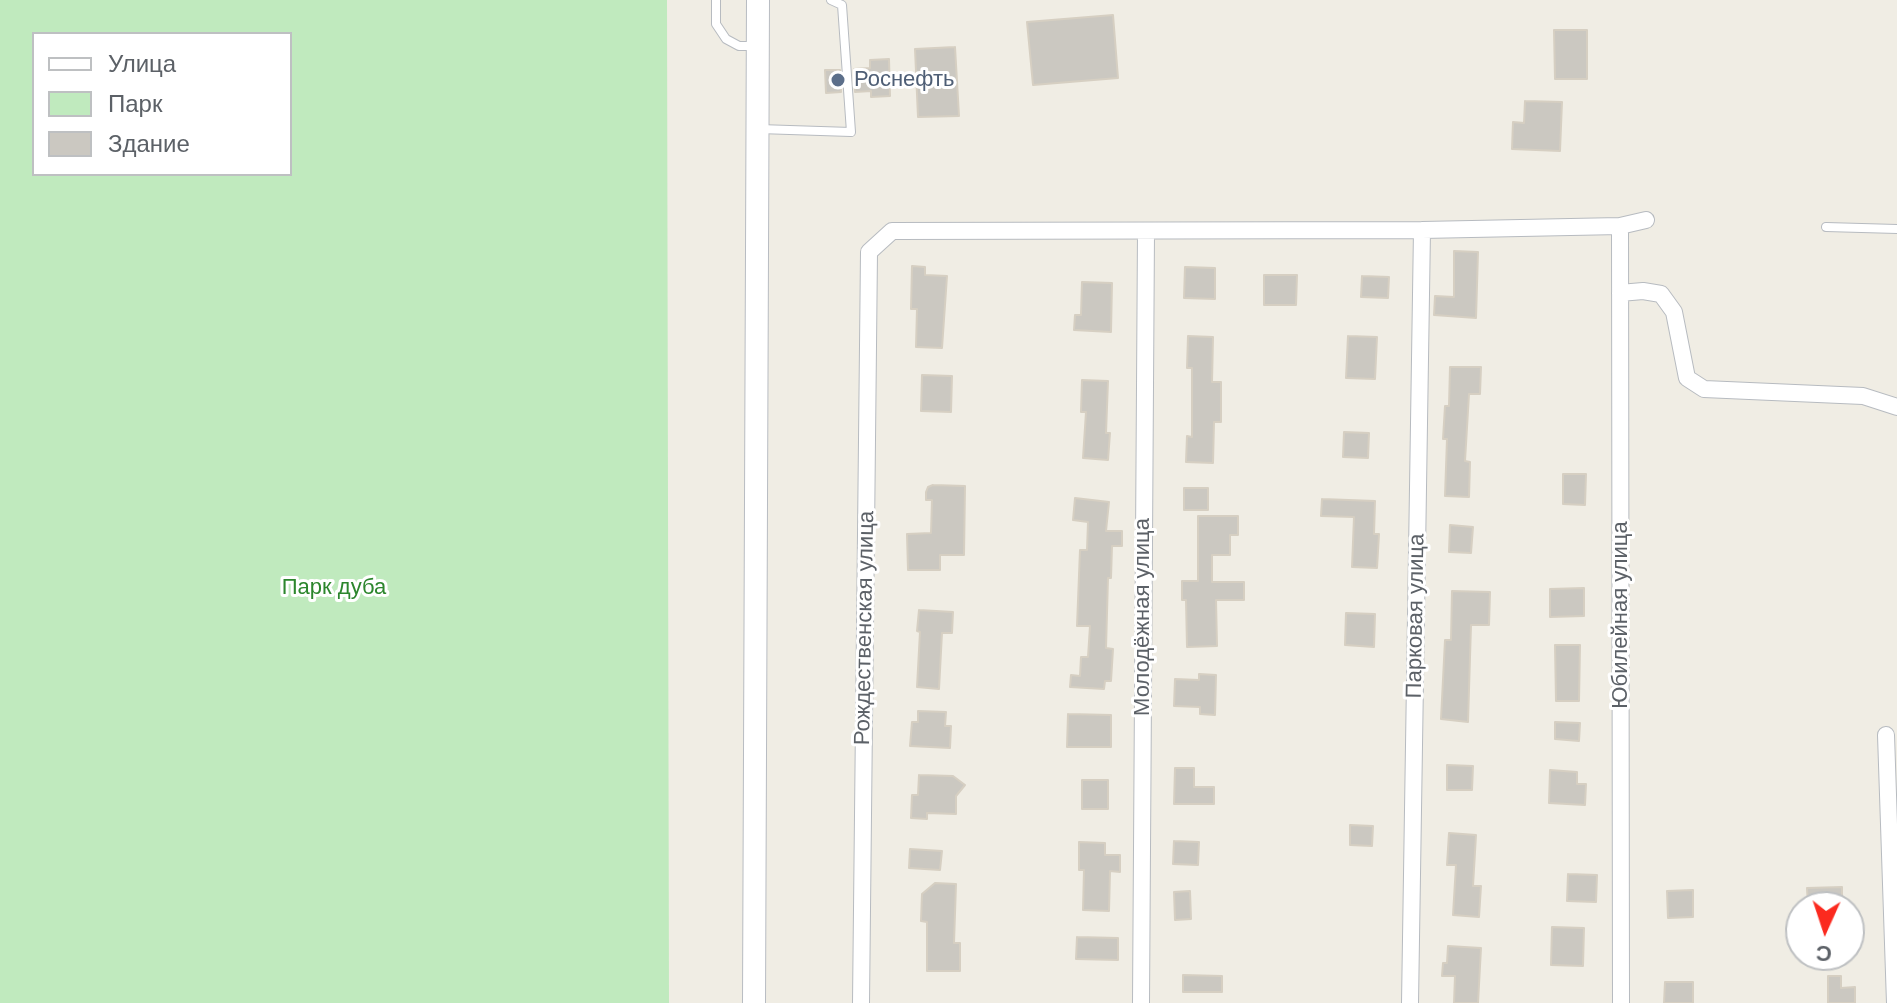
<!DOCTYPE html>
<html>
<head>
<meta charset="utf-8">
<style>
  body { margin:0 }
  #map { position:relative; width:1897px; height:1003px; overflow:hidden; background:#f0ede4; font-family:Helvetica,sans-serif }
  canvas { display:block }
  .legend { position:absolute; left:32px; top:32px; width:260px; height:144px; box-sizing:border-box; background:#fff; border:2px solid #bec0c2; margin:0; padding:10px 14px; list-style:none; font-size:24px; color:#5c6167 }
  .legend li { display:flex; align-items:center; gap:16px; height:40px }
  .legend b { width:40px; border:2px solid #bec0c2 }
  .north { position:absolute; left:1785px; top:891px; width:80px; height:80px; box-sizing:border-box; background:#fff; border:2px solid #bec0c2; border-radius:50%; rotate:183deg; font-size:22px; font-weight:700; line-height:32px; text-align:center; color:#5c6167 }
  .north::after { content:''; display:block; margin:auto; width:28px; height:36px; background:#fb2a1f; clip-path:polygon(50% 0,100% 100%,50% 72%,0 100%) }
</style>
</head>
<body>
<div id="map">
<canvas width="1897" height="1003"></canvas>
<ul class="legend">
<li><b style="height:10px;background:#fff"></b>Улица</li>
<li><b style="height:22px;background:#c0eabe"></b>Парк</li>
<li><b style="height:22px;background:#cbc8c1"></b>Здание</li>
</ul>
<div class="north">С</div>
</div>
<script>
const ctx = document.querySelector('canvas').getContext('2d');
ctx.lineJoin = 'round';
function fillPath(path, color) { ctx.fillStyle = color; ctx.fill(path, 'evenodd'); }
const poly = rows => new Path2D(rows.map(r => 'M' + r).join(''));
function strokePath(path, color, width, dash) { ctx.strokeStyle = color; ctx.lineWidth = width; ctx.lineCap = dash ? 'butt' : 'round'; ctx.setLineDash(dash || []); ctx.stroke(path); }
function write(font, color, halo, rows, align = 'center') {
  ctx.font = font + ' Helvetica,sans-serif'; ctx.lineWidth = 6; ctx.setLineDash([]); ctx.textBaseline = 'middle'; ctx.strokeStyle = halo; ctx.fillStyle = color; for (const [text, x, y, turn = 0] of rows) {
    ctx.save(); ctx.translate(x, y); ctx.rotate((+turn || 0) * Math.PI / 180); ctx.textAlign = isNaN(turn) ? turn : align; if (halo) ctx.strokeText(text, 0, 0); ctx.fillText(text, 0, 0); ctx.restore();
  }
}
fillPath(poly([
  [0,0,667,0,669,1003,0,1003],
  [34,34,290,34,290,174,34,174]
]), '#c0eabe');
const building = poly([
  [1113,15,1118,78,1033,85,1027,22,1113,15],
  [1554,30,1587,30,1587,79,1555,79,1554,30],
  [955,47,959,116,918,117,915,49,955,47],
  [889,59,890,96,871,97,871,91,855,92,854,69,870,68,870,60,889,59],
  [825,70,840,70,841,92,826,93,825,70],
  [1525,101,1562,102,1560,151,1512,149,1513,122,1524,123,1525,101],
  [1454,251,1478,252,1476,318,1434,315,1435,296,1454,297,1454,251],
  [912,266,925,267,925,275,947,276,942,348,916,347,917,309,911,309,912,266],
  [1185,267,1215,268,1215,299,1184,298,1185,267],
  [1264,275,1297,275,1296,305,1264,305,1264,275],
  [1362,276,1389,277,1388,298,1361,297,1362,276],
  [1082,282,1112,283,1111,332,1074,330,1075,315,1081,315,1082,282],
  [1188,336,1213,337,1212,382,1221,382,1221,422,1214,422,1213,463,1186,462,1187,436,1192,437,1192,368,1187,368,1188,336],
  [1348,336,1377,337,1375,379,1346,378,1348,336],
  [1450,367,1481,367,1480,394,1469,394,1465,461,1470,462,1469,497,1445,496,1447,439,1443,439,1445,406,1449,406,1450,367],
  [922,375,952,376,951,412,921,411,922,375],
  [1082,380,1108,381,1106,433,1110,433,1108,460,1083,458,1086,412,1081,412,1082,380],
  [1344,432,1369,433,1368,458,1343,457,1344,432],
  [1563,474,1586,474,1585,505,1563,504,1563,474],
  [933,485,965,486,964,555,940,555,940,570,908,570,907,534,931,533,932,500,926,500,926,492,928,487,933,485],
  [1184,488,1208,488,1208,510,1184,510,1184,488],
  [1075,498,1109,502,1106,531,1122,531,1122,546,1112,546,1111,578,1108,578,1106,648,1113,649,1111,681,1105,681,1104,689,1070,687,1071,675,1080,676,1081,657,1088,657,1090,626,1077,626,1080,550,1087,550,1088,522,1073,520,1075,498],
  [1322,499,1375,501,1374,534,1379,534,1377,568,1352,567,1354,517,1321,516,1322,499],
  [1198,516,1238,516,1238,535,1230,535,1230,555,1212,555,1212,582,1244,582,1244,600,1216,600,1217,646,1187,647,1186,600,1182,600,1182,581,1198,581,1198,516],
  [1450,525,1473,527,1471,553,1449,552,1450,525],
  [1584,588,1584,616,1550,617,1550,589,1584,588],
  [1452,591,1490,592,1489,625,1471,625,1468,722,1441,719,1445,640,1451,640,1452,591],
  [919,610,953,612,952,633,942,633,939,689,917,687,920,632,917,631,919,610],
  [1346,613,1375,614,1374,647,1345,645,1346,613],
  [1555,645,1580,645,1579,701,1556,701,1555,645],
  [1199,674,1216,675,1215,715,1200,714,1200,707,1174,706,1175,679,1199,680,1199,674],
  [918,711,946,712,945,726,951,726,950,748,910,746,912,722,918,722,918,711],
  [1068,714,1111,715,1111,747,1067,747,1068,714],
  [1555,722,1580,723,1579,741,1555,739,1555,722],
  [1447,765,1473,766,1472,790,1447,790,1447,765],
  [1175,768,1194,768,1194,787,1214,787,1214,804,1174,804,1175,768],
  [1550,770,1577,772,1577,784,1586,784,1585,805,1549,803,1550,770],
  [919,775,953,776,965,785,956,796,956,814,927,813,927,819,911,818,912,795,918,795,919,775],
  [1082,780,1108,780,1108,809,1082,809,1082,780],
  [1350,825,1373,826,1372,846,1350,845,1350,825],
  [1449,833,1476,835,1473,886,1481,886,1479,917,1453,915,1456,865,1447,865,1449,833],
  [1174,841,1199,842,1198,865,1173,864,1174,841],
  [1079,842,1105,843,1105,855,1120,855,1120,872,1110,871,1109,911,1083,910,1084,870,1079,870,1079,842],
  [910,849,942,851,940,870,909,868,910,849],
  [1568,874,1597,875,1596,902,1567,901,1568,874],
  [935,883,956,884,954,943,960,943,960,971,927,971,927,922,921,921,922,894,935,883],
  [1842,887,1842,907,1808,907,1807,888,1842,887],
  [1693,890,1693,917,1668,918,1667,891,1693,890],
  [1190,891,1191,919,1175,920,1174,892,1190,891],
  [1801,916,1801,937,1789,937,1789,917,1801,916],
  [1552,927,1584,928,1583,966,1551,965,1552,927],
  [1077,937,1118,938,1118,960,1076,959,1077,937],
  [1448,946,1481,948,1478,1003,1454,1003,1455,976,1442,976,1443,963,1447,963,1448,946],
  [1183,975,1222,976,1222,992,1183,992,1183,975],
  [1828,976,1841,976,1841,988,1855,987,1855,1003,1828,1003,1828,976],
  [1665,982,1693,982,1693,1003,1664,1003,1665,982]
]);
fillPath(building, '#cbc8c1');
strokePath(building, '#d6cfc2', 2);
const service = poly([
  [716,0,716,24,726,39,739,46,758,46],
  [759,129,851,132,842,5,831,0],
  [1826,227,1897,229]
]);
const minor = poly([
  [1620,226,1621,1003],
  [1620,293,1643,291,1661,294,1674,312,1687,378,1704,389,1863,396,1897,407],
  [1886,735,1895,1003],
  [861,1003,869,252,892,231,1422,230,1620,226,1646,220],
  [1141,1003,1146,232],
  [1410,1003,1422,230]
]);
const secondary = poly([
  [754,1003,758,0]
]);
strokePath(service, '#b7bbc0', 10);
strokePath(minor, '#b7bbc0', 18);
strokePath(secondary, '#b8bcc2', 24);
strokePath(service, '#fff', 8);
strokePath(minor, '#fff', 16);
strokePath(secondary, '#fff', 22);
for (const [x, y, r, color] of [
  [838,80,8,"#5c6f8a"]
]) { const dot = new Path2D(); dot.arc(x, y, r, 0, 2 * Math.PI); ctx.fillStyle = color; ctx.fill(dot); strokePath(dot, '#fff', 3); }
write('22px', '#4e5e75', '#fff', [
  ["Роснефть",854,80]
], 'left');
write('22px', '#2c862d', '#fff', [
  ["Парк дуба",334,588]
]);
write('22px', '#5c6167', '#fff', [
  ["Юбилейная улица",1621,615,-90],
  ["Парковая улица",1416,616,-89],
  ["Молодёжная улица",1143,617,-90],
  ["Рождественская улица",865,628,-89]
]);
</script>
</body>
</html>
